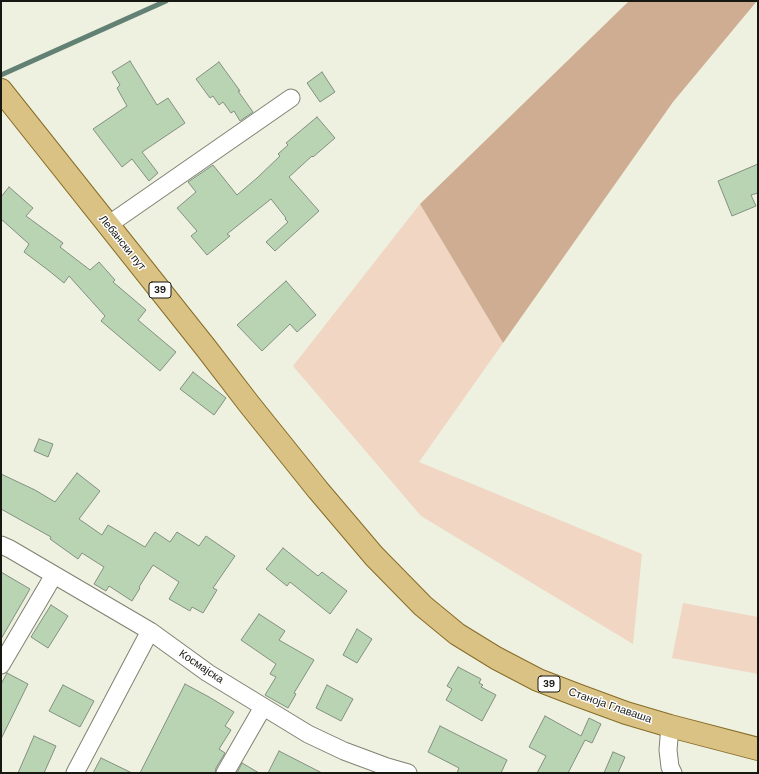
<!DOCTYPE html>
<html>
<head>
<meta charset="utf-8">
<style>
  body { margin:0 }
  #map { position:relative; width:759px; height:774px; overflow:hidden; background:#eef1df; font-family:"DM Sans",sans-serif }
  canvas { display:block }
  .frame { position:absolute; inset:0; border:2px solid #171812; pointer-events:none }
</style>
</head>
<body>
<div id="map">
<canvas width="759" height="774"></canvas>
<div class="frame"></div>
</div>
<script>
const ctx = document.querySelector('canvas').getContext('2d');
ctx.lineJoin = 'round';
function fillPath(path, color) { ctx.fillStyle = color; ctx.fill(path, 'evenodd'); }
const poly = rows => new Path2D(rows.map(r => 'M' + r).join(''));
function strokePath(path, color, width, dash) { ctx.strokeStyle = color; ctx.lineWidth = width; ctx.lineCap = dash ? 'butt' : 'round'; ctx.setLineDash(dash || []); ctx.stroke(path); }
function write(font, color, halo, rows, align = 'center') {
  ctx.font = font + ' "DM Sans",sans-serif'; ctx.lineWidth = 3; ctx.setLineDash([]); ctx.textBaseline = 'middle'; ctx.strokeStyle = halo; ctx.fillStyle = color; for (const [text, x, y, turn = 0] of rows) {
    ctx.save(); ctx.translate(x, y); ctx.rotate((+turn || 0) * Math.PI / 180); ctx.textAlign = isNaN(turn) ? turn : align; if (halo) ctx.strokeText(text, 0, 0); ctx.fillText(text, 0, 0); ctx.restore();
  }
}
fillPath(poly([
  [420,204,503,343,419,462,642,554,633,644,421,516,293,366],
  [683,603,758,617,758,674,672,658]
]), '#f0d6c3');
fillPath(poly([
  [629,1,757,1,673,102,503,343,420,204]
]), '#cfad93');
strokePath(poly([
  [1,75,166,1]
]), '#628073', 5);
const building = poly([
  [130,61,157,105,168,98,185,123,142,152,158,173,149,181,132,159,122,167,93,129,127,106,117,88,120,85,112,72,130,61],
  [219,62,240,91,238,91,253,112,240,121,234,111,231,113,223,102,219,105,213,96,210,98,196,79,219,62],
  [322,72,335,92,320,102,307,83,322,72],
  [317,117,335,138,313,157,312,156,289,177,319,211,275,251,266,242,288,222,285,219,286,218,271,199,227,234,230,236,207,255,191,236,197,231,177,208,196,192,188,182,213,165,237,195,257,178,280,156,278,154,288,145,286,143,317,117],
  [758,164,758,193,751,195,756,206,732,216,718,181,758,164],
  [9,187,33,208,26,216,63,243,60,247,90,270,99,262,115,280,113,282,146,310,138,320,176,352,160,371,101,321,105,316,69,276,64,283,48,270,24,252,29,244,1,219,1,197,9,187],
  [286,281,316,315,297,332,290,324,262,351,237,325,286,281],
  [193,372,226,398,214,415,180,389,193,372],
  [39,439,53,444,48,457,34,451,39,439],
  [77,473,100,491,79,519,102,535,108,525,145,547,155,532,170,542,177,532,199,546,206,536,235,556,213,588,217,590,203,613,192,607,190,611,169,599,179,582,153,565,139,587,140,588,132,601,109,586,106,591,94,584,104,567,82,553,78,559,50,539,51,537,1,509,1,474,35,490,55,502,77,473],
  [283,548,318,576,322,572,347,591,330,614,290,582,287,586,266,569,283,548],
  [1,572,30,589,1,639,1,572],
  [51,605,68,616,48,648,31,637,51,605],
  [259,614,285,631,279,640,314,660,294,693,296,694,288,708,265,695,276,677,270,674,276,664,241,640,259,614],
  [357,629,372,639,357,663,343,655,357,629],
  [458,667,481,679,479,683,483,685,481,687,496,695,482,721,446,700,452,689,447,686,458,667],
  [7,673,28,684,1,739,1,684,7,673],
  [185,684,209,697,234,712,225,726,231,730,219,749,225,753,216,768,215,773,140,773,185,684],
  [63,685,94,701,80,727,49,711,63,685],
  [327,685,353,699,341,721,316,708,327,685],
  [545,716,581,736,589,718,601,724,592,743,585,740,568,773,537,773,546,756,529,747,545,716],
  [440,726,507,760,501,773,457,773,459,768,428,752,440,726],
  [34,736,56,746,44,773,18,773,34,736],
  [279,751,322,773,268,773,279,751],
  [613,752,625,757,618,773,604,773,613,752],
  [101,758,132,773,93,773,101,758],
  [242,763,259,773,237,773,242,763]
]);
fillPath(building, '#b8d4b3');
strokePath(building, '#838f81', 1);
const minor = poly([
  [108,225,291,98],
  [1,545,10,549,150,631,208,673,308,734,344,751,387,767,408,773],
  [1,665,54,575],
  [670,726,668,750,670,767,673,773],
  [75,773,150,631],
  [225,773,263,707]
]);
const primary = poly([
  [1,90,206,348,249,404,318,490,374,556,423,606,457,634,496,658,538,680,577,695,626,713,670,726,758,749]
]);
strokePath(minor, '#7f8272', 19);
strokePath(primary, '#866c27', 24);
strokePath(minor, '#fff', 17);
strokePath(primary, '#dac284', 22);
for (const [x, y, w] of [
  [160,290,22],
  [549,684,22]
]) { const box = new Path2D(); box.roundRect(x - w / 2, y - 8, w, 16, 3); ctx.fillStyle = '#fff'; ctx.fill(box); strokePath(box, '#171812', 1); }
write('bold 10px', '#171812', null, [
  ["39",160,290],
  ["39",549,684]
]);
write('11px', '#171812', '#fff', [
  ["Лебански пут",122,243,51],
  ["Космајска",201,667,34],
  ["Станоја Главаша",610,706,19]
]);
</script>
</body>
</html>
